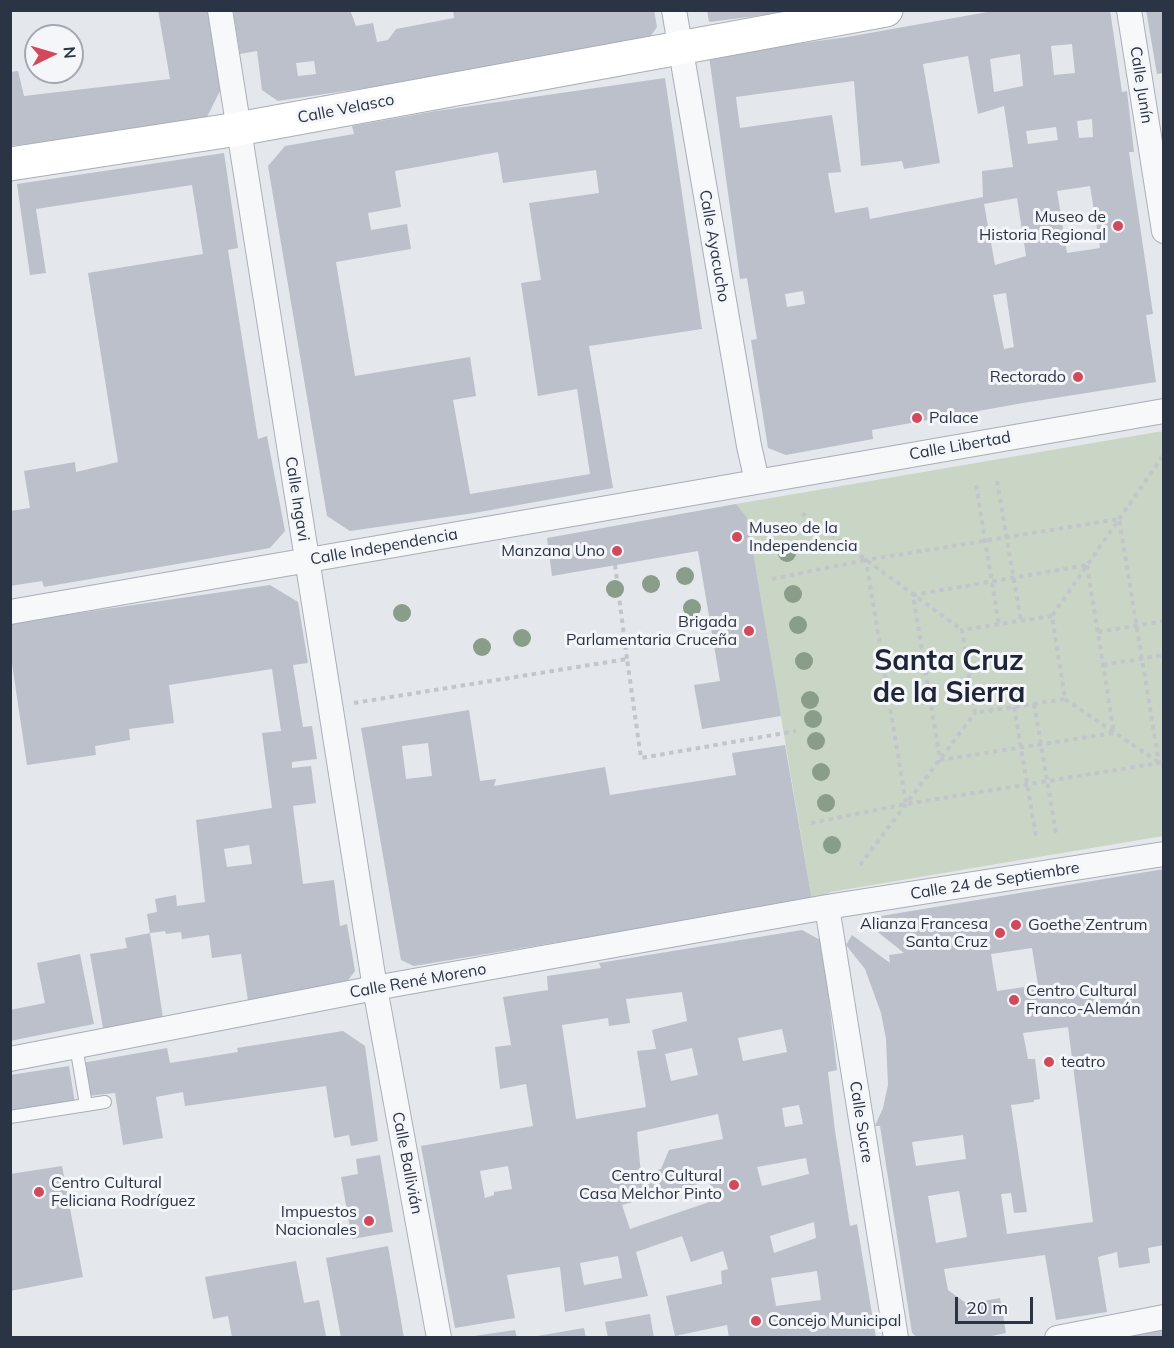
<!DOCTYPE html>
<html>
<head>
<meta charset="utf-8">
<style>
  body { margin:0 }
  #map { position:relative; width:1174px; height:1348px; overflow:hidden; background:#e4e7ec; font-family:Mulish,sans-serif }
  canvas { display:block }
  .frame { position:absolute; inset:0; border:12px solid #2b3445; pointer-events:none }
  .north { position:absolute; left:24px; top:24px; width:60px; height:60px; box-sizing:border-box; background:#f4f6f9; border:2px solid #a4a8b1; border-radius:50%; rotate:85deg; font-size:16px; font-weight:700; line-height:24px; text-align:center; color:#2b3445 }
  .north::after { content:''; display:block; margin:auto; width:21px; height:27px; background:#d1495b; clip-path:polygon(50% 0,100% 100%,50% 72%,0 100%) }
  .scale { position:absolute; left:955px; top:1297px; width:78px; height:27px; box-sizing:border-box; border:3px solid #2b3445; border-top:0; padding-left:8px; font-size:18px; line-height:21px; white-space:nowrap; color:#2b3445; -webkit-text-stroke:4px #f4f6f9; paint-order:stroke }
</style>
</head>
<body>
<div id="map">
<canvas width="1174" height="1348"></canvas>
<div class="frame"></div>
<div class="north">N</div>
<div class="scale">20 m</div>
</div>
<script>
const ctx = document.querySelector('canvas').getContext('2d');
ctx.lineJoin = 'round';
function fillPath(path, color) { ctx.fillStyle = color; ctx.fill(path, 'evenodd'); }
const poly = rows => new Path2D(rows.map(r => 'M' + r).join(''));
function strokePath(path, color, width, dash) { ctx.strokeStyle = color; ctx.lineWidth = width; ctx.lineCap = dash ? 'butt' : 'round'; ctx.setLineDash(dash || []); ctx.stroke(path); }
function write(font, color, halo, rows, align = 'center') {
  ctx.font = font + ' Mulish,sans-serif'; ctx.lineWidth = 6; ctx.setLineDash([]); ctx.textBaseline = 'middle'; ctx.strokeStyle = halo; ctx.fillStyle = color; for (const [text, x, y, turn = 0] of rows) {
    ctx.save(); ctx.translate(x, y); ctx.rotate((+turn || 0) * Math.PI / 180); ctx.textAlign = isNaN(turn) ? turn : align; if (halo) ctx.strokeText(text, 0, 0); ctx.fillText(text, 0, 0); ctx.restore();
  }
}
fillPath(poly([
  [1163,431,1163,836,831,892,812,900,747,517,736,504]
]), '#c9d6c5');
fillPath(poly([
  [158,10,209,10,221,89,204,123,10,146,10,72,18,71,24,96,170,79],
  [233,10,350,10,356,26,373,23,377,42,388,40,396,29,454,18,453,10,654,10,657,27,650,37,568,51,466,73,278,101,262,90,257,51,240,54],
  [314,61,316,74,298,76,296,63],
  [707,10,788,10,788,12,709,22],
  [999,10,1110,10,1122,92,1127,91,1134,152,1129,152,1153,314,1146,315,1156,382,1023,403,872,430,873,439,786,455,768,448,751,340,757,339,747,278,740,279,709,56,847,37],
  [1072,44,1075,73,1054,75,1051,46],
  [1020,54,1023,86,994,92,990,59],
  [968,56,978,114,1004,106,1013,167,982,171,983,197,870,219,868,207,835,213,828,173,841,172,832,115,740,128,736,97,854,81,861,166,902,161,904,169,940,163,923,64],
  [1092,119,1093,137,1079,138,1077,121],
  [1056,127,1058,140,1028,144,1026,131],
  [1090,186,1100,248,1067,253,1057,191],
  [1017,198,1026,256,995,265,984,204],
  [803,291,805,304,787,307,785,294],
  [1006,293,1014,347,1004,349,993,295],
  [1146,10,1164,10,1164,73,1157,74],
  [665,78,702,329,589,346,613,488,474,513,350,531,327,516,268,166,285,146,354,134,352,126,436,111],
  [498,152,503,183,596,170,599,193,529,203,541,280,521,283,538,396,577,389,590,474,470,494,453,400,476,396,470,357,355,376,336,262,411,249,407,224,371,230,368,213,401,207,395,171],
  [224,153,238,248,228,250,258,439,267,436,285,531,270,548,44,587,42,581,10,586,10,511,30,508,24,471,75,462,76,472,118,462,88,273,203,254,192,185,36,209,46,273,30,275,17,184],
  [736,504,747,517,781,716,702,729,694,685,720,681,698,551,552,576,547,538],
  [270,585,298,602,308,663,293,665,303,727,312,726,317,759,292,762,292,768,311,766,316,803,293,806,303,884,334,880,340,926,347,924,355,971,343,987,248,1001,241,954,212,958,209,935,182,939,181,932,166,934,165,931,150,933,147,914,157,912,155,899,176,895,177,906,205,902,196,820,272,808,262,733,281,731,272,669,169,685,174,723,129,729,130,740,95,746,96,755,27,765,10,650,10,623],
  [249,845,252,864,227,867,224,849],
  [469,710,480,781,496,779,494,786,605,767,610,795,736,775,732,753,785,745,812,900,414,966,401,960,361,728],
  [428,743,432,776,406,779,402,746],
  [1164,869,1164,1245,1148,1248,1150,1263,1119,1268,1117,1252,1098,1257,1107,1312,1056,1320,1045,1255,944,1269,948,1290,967,1304,1000,1298,1006,1333,982,1338,918,1338,912,1333,880,1126,875,1126,883,1108,888,1085,886,1039,881,1013,865,969,846,945,852,935,890,963,889,955,904,953,869,925,875,917],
  [1032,948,1038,985,997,991,991,954],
  [1068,1027,1093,1222,1007,1234,1001,1194,1011,1193,1014,1213,1027,1212,1011,1105,1034,1102,1034,1100,1040,1099,1035,1059,1028,1059,1023,1033],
  [963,1135,966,1159,916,1166,912,1142],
  [959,1191,967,1237,936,1243,928,1196],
  [802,930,822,941,837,1070,828,1072,835,1131,850,1226,857,1224,876,1338,729,1338,727,1325,675,1336,666,1296,722,1284,721,1271,728,1269,723,1251,691,1262,682,1236,636,1252,648,1296,565,1312,560,1267,507,1275,515,1318,455,1328,421,1146,533,1126,526,1084,500,1089,495,1047,511,1045,503,997,548,990,547,976,601,968,599,963],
  [682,992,687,1021,652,1030,656,1049,637,1051,646,1107,576,1119,562,1025,608,1018,609,1026,630,1023,626,999],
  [782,1029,787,1052,743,1061,738,1038],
  [692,1048,698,1075,671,1081,665,1054],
  [799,1105,803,1124,785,1127,782,1108],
  [718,1114,723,1139,669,1150,661,1169,641,1174,637,1132],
  [806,1158,809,1174,762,1186,757,1167],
  [508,1166,512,1189,494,1192,494,1195,485,1198,480,1171],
  [709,1181,715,1200,630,1229,622,1205],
  [814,1222,816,1238,774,1253,770,1236],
  [618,1256,622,1278,584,1285,580,1263],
  [817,1271,821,1300,776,1306,771,1278],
  [150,933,163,1018,103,1028,90,954,127,948,125,938],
  [80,954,94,1024,10,1041,10,1010,45,1003,37,963],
  [343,1031,365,1046,378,1141,351,1146,349,1135,334,1138,326,1086,185,1106,183,1092,156,1097,163,1138,123,1145,115,1093,88,1096,82,1063,167,1048,170,1063,238,1052,237,1048],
  [69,1066,75,1103,10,1111,10,1075],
  [380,1155,393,1232,352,1239,341,1177,358,1174,356,1159],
  [62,1166,83,1277,10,1291,10,1174],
  [388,1246,404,1338,341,1338,326,1258],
  [296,1261,304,1303,319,1300,326,1336,232,1338,228,1316,213,1319,205,1277],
  [650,1314,654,1338,608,1338,605,1322],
  [1164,1326,1164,1338,1112,1338],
  [584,1328,586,1338,537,1338,537,1336],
  [515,1330,517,1338,475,1338,474,1336]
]), '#bbc0ca');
const lane = poly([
  [76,1046,86,1105],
  [10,1117,105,1102]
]);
const street = poly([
  [220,10,375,988,439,1338],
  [674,10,749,446,757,481],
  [1129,10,1164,231],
  [10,612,1164,411],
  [827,907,896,1338],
  [10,1059,375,988,827,907,1164,854],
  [1057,1338,1164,1317]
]);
const secondary = poly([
  [10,164,238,129,886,10]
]);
strokePath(lane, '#a9aeb7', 14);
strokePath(street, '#a9aeb7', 26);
strokePath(secondary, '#a9aeb7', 35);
strokePath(poly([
  [997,481,1021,621],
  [976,485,999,625],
  [802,513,962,630],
  [615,565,627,659],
  [1087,565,1114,733,940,760,913,595,1087,565],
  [772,579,865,560],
  [1052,616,962,630,975,713,1065,699,1052,616,1164,454],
  [1098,632,1164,621],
  [1103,665,1164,655],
  [1065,699,1164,766],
  [354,703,627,659,641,758,796,731],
  [1034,704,1056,833],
  [1014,707,1036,836],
  [811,823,906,804,1159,763,1119,519,866,560,906,804],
  [860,865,975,713]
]), '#c2c5cb', 4, [4.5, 4.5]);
strokePath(lane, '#f7f8fa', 12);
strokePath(street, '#f7f8fa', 24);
strokePath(secondary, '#fff', 33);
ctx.fillStyle = '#899d89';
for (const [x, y] of [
  [787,553],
  [685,576],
  [651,584],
  [615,589],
  [793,594],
  [692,608],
  [402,613],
  [798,625],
  [522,638],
  [482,647],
  [804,661],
  [810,700],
  [813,719],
  [816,741],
  [821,772],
  [826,803],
  [832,845]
]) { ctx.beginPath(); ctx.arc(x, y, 9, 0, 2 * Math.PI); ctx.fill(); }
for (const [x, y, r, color] of [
  [1118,226,6,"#d1495b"],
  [1078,377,6,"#d1495b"],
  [917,418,6,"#d1495b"],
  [737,537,6,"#d1495b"],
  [617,551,6,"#d1495b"],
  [749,631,6,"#d1495b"],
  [1016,925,6,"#d1495b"],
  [1000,933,6,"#d1495b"],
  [1014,1000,6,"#d1495b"],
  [1049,1062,6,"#d1495b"],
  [734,1185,6,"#d1495b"],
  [39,1192,6,"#d1495b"],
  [369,1221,6,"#d1495b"],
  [756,1321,6,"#d1495b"]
]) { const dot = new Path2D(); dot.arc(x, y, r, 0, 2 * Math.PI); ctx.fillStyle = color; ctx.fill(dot); strokePath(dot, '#f4f6f9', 2); }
write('16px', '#2b3445', '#f4f6f9', [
  ["Calle Junín",1141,85,81],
  ["Calle Velasco",346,109,-11],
  ["Calle Ayacucho",714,246,80],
  ["Calle Libertad",960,446,-10],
  ["Calle Ingavi",297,499,81],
  ["Calle Independencia",384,547,-10],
  ["Calle 24 de Septiembre",995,881,-9],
  ["Calle René Moreno",418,981,-10],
  ["Calle Sucre",861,1122,81],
  ["Calle Ballivián",407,1163,79]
]);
write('16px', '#2b3445', '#f4f6f9', [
  ["Museo de",1106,217],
  ["Historia Regional",1106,235],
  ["Rectorado",1066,377],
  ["Palace",929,418,"left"],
  ["Museo de la",749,528,"left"],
  ["Independencia",749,546,"left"],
  ["Manzana Uno",605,551],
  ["Brigada",737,622],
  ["Parlamentaria Cruceña",737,640],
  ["Alianza Francesa",988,924],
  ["Santa Cruz",988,942],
  ["Goethe Zentrum",1028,925,"left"],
  ["Centro Cultural",1026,991,"left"],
  ["Franco-Alemán",1026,1009,"left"],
  ["teatro",1061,1062,"left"],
  ["Centro Cultural",722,1176],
  ["Casa Melchor Pinto",722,1194],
  ["Centro Cultural",51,1183,"left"],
  ["Feliciana Rodríguez",51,1201,"left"],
  ["Impuestos",357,1212],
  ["Nacionales",357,1230],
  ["Concejo Municipal",768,1321,"left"]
], 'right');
write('bold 28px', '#1d2536', '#f4f6f9', [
  ["Santa Cruz",949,662],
  ["de la Sierra",949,694]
]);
</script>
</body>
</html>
